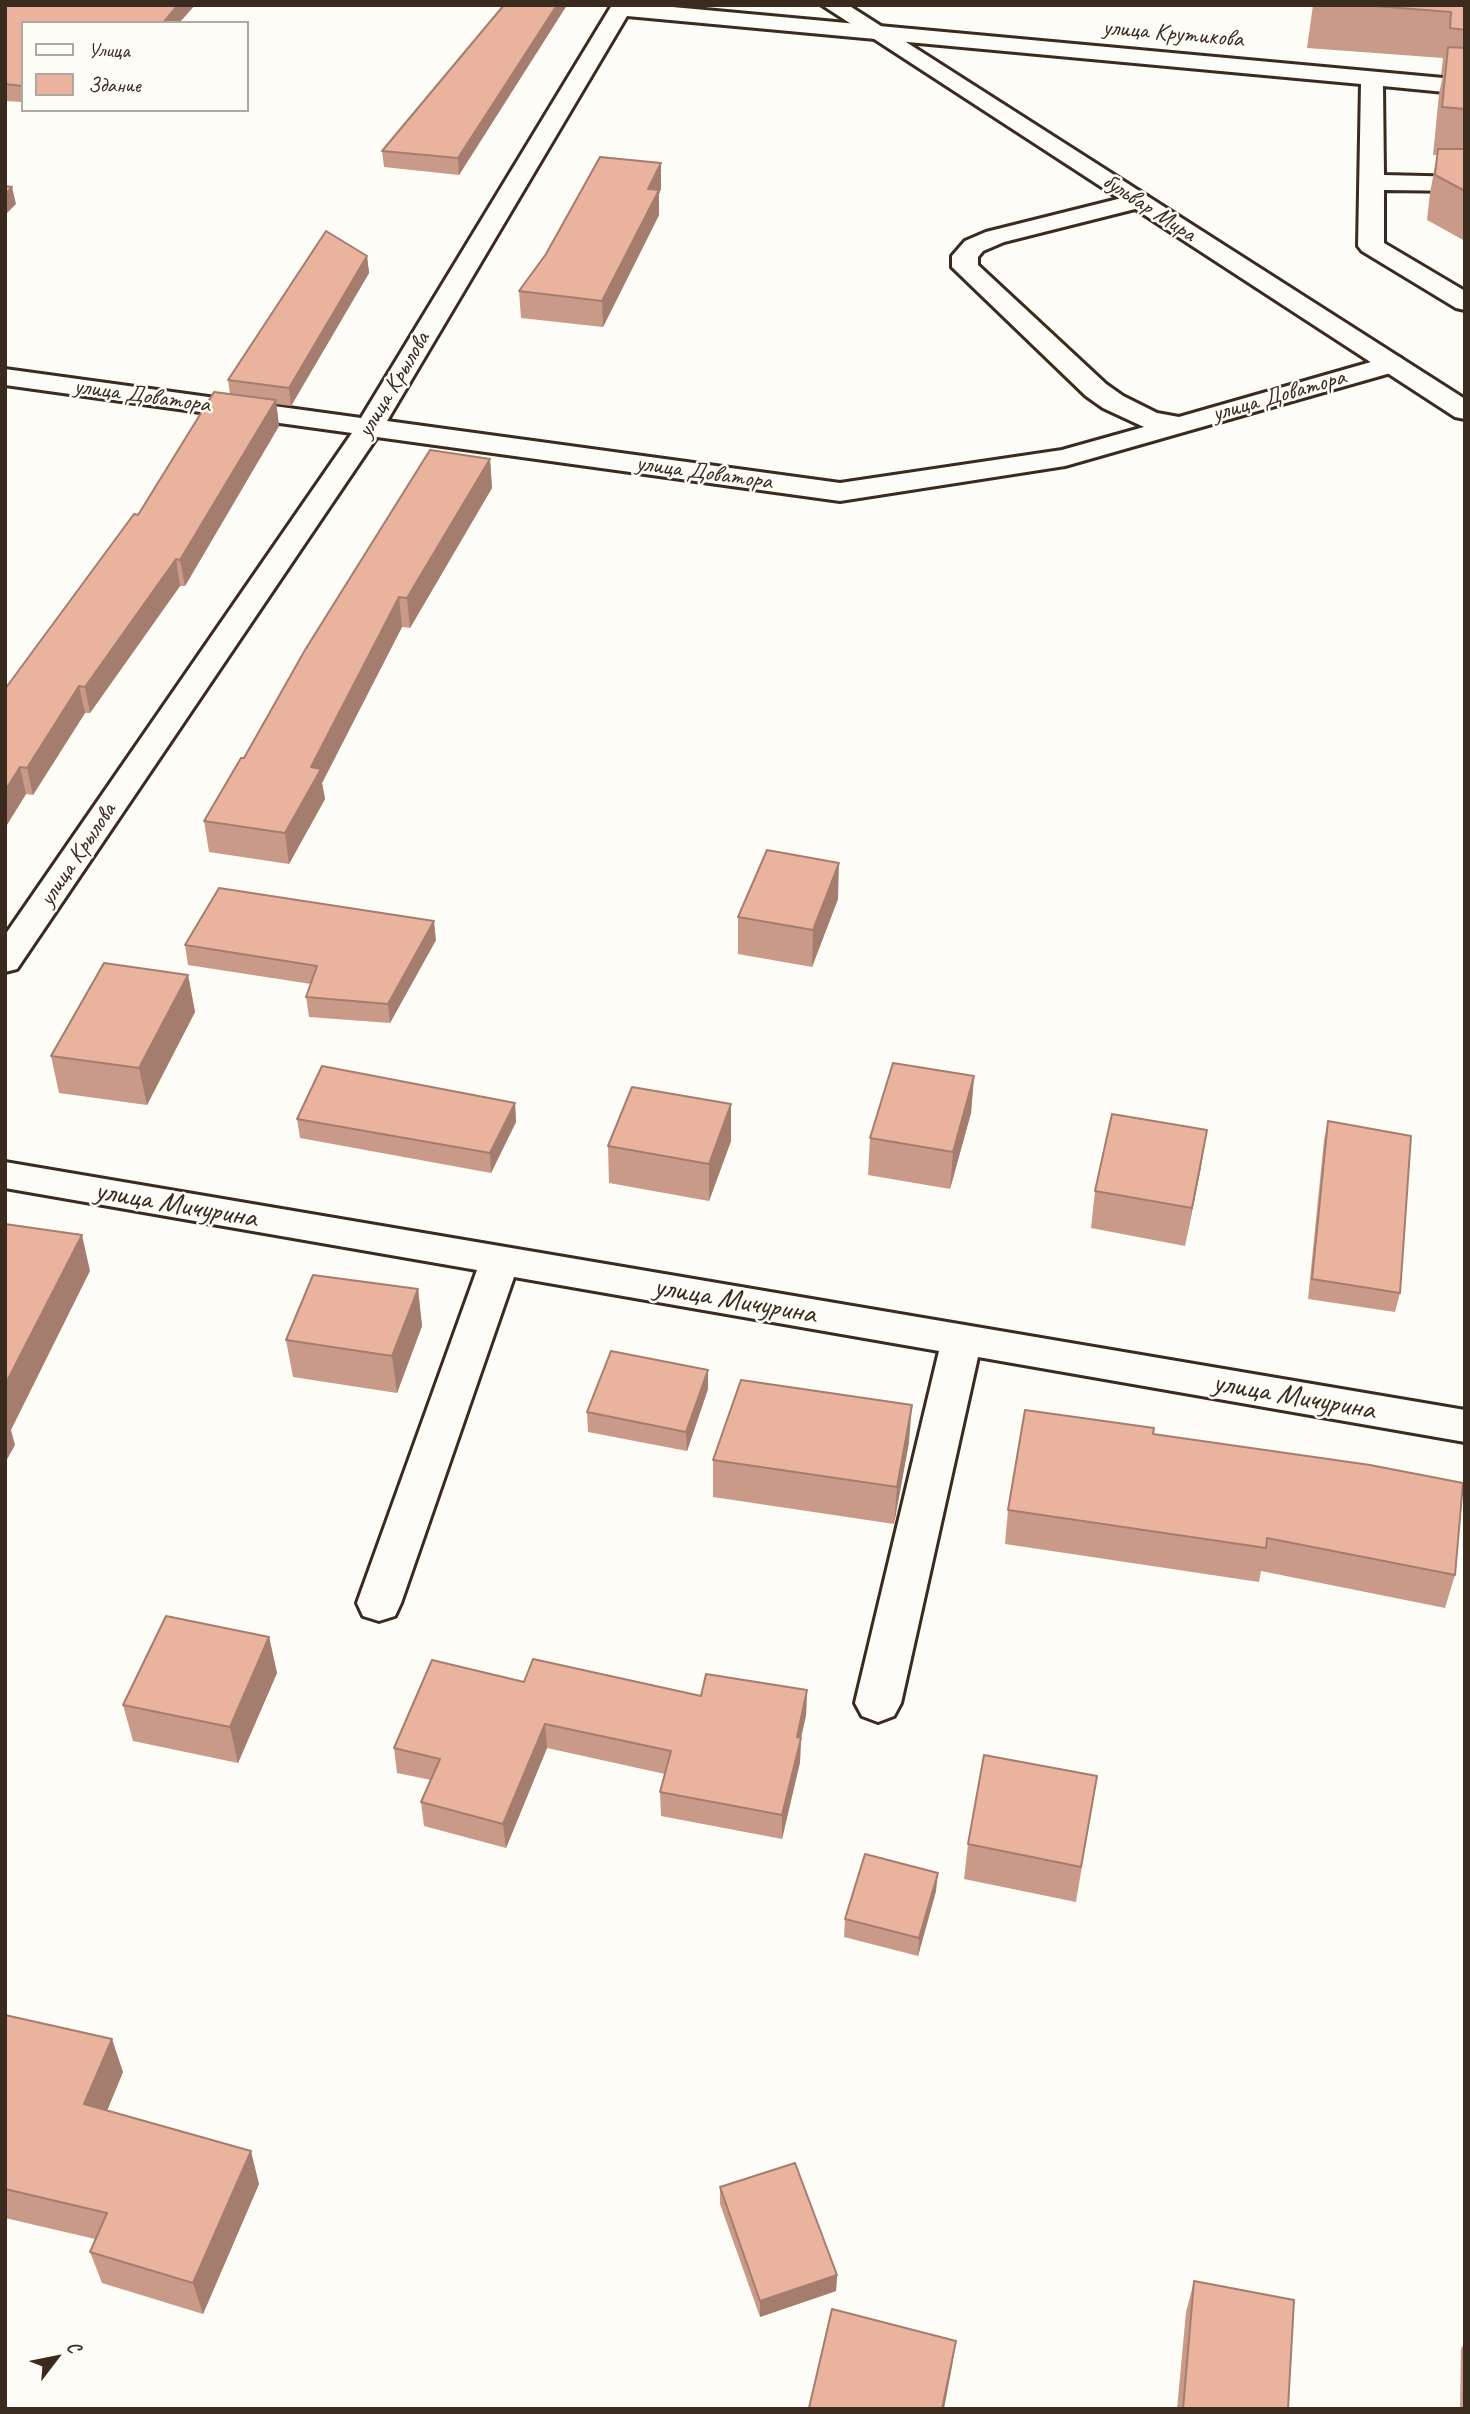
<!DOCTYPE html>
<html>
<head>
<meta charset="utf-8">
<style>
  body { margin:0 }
  #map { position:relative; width:1470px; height:2414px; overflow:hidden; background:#fdfcf7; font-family:Caveat,sans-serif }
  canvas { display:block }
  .frame { position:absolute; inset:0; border:7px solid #3b2a1e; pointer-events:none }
  .legend { position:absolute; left:21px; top:21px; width:228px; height:91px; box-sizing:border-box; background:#fdfcf7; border:2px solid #afa8a0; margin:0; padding:9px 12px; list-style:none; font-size:21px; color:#3b2a1e }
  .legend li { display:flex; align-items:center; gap:14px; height:35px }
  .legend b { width:35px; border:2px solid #afa8a0 }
  .north { position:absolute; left:21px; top:2323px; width:70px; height:70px; -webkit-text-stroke:5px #fdfcf7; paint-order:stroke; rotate:58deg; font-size:19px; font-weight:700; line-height:28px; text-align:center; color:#3b2a1e }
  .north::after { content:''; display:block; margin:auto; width:24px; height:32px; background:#3b2a1e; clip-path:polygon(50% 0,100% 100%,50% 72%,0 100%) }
</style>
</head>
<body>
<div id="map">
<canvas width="1470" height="2414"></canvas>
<div class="frame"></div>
<ul class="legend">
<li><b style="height:9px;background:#fdfcf7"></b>Улица</li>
<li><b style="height:19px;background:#eab39e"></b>Здание</li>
</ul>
<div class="north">С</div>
</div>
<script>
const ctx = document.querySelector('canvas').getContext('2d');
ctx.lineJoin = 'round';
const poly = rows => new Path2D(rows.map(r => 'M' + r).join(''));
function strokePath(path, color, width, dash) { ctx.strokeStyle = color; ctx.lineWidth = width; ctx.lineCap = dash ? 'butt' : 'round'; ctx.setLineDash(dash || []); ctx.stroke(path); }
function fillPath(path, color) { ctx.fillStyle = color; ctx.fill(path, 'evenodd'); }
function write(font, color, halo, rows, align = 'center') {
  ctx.font = font + ' Caveat,sans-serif'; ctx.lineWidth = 5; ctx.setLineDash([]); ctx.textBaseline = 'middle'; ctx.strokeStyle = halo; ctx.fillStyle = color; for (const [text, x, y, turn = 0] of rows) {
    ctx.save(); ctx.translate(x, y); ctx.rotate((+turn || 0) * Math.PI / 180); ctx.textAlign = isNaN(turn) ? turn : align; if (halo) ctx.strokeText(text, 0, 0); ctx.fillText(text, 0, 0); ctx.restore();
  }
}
const minor = poly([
  [612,5,651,5,1465,80,1465,94,1383,86,1384,175,1465,177,1465,191,1384,190,1384,243,1465,291,1465,310,1456,308,1362,251,1358,246,1361,84,627,16,387,421,840,483,1062,450,1144,427,1103,408,1086,396,952,267,952,256,965,241,986,232,1138,194,1147,196,1150,201,1147,206,1004,242,983,251,978,257,978,265,1106,384,1123,396,1157,413,1179,417,1392,356,1401,358,1405,364,1401,370,1065,466,840,501,377,437,17,969,5,972,5,935,352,433,5,385,5,369,361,418,612,5],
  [5,1162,1465,1410,1465,1442,978,1357,901,1703,894,1716,878,1722,862,1716,855,1703,939,1351,514,1277,401,1603,395,1616,379,1621,363,1616,357,1603,477,1270,5,1188,5,1162]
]);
const major = poly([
  [822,5,848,5,1465,399,1465,419,1455,417,822,5]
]);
strokePath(minor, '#3b2a1e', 6);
strokePath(major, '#3b2a1e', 6);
fillPath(minor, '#fdfcf7');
fillPath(major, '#fdfcf7');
fillPath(poly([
  [5,5,195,5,179,23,23,23,23,102,5,101],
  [504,5,567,5,459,175,384,167,382,151],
  [1313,5,1465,5,1465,241,1427,220,1430,193,1437,155,1433,155,1439,94,1443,75,1441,75,1443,58,1307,48],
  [661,189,659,194,659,215,603,327,521,318,519,291],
  [367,256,369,273,291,406,276,404,279,426,185,586,180,586,90,713,85,713,33,795,26,794,5,828,5,689,230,394,228,380],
  [490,459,492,488,410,628,402,627,322,783,325,799,289,864,209,852,204,821,244,758],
  [838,899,812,967,738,954,738,917],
  [436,940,390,1023,309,1017,306,997,311,984,188,965,185,945],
  [188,975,195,1012,147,1105,59,1093,51,1056],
  [974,1076,971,1113,950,1189,868,1175,870,1138],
  [515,1103,516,1122,491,1173,300,1138,297,1119],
  [731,1104,731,1141,709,1201,609,1183,608,1146],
  [1328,1121,1400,1293,1395,1312,1308,1299,1324,1140],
  [1201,1167,1185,1246,1091,1228,1095,1191],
  [418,1289,422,1326,397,1393,293,1377,286,1340],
  [708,1370,708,1389,687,1451,588,1432,587,1412],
  [1153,1434,1455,1575,1445,1608,1261,1571,1259,1582,1005,1544,1008,1510],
  [909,1442,894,1524,713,1497,713,1460],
  [269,1637,277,1673,238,1763,133,1741,123,1705],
  [524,1682,701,1696,807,1690,806,1715,801,1738,800,1762,782,1839,661,1816,660,1792,665,1774,547,1748,506,1848,424,1826,421,1802,431,1780,397,1773,394,1748],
  [1097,1776,1076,1902,964,1879,968,1844],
  [936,1891,918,1956,844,1937,845,1919],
  [5,2015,123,2072,107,2111,259,2184,203,2314,102,2283,90,2252,95,2239,5,2218],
  [720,2187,837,2275,836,2291,760,2317,720,2204],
  [1194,2281,1288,2409,1177,2409,1186,2312],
  [1465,2341,1465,2409,1460,2409,1461,2349]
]), '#c99a88');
fillPath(poly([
  [178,5,195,5,179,23,163,23],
  [557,5,567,5,459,175,458,158],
  [661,163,661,189,659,194,659,215,603,327,602,301,648,189],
  [12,187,16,204,5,215,5,195],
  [367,256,369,273,291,406,289,388],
  [276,400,279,426,185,586,180,560],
  [490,459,492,488,410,628,407,598],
  [176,559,180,586,90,713,85,687],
  [399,597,402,627,322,783,325,799,289,864,285,833,311,767],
  [79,686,85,713,33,795,27,768],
  [20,767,26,794,5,828,5,791],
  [839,863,838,899,812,967,813,930],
  [434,921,436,940,390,1023,388,1004],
  [188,975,195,1012,147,1105,139,1068],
  [974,1076,971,1113,950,1189,953,1152],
  [515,1103,516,1122,491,1173,490,1153],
  [731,1104,731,1141,709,1201,709,1164],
  [1207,1130,1201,1167,1185,1246,1192,1208],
  [82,1235,90,1271,11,1430,15,1445,5,1463,5,1385],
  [418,1289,422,1326,397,1393,392,1356],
  [708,1370,708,1389,687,1451,686,1432],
  [912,1405,909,1442,894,1524,897,1487],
  [269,1637,277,1673,238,1763,230,1727],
  [807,1690,806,1715,801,1738,800,1762,782,1839,782,1815],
  [545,1724,547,1748,506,1848,503,1824],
  [938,1873,936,1891,918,1956,919,1938],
  [112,2039,123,2072,96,2137,84,2104],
  [251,2151,259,2184,203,2314,193,2283],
  [837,2275,836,2291,760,2317,760,2301],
  [956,2341,951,2372,944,2409,942,2409]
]), '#a47d6f');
const building = poly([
  [5,5,178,5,163,23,23,23,23,86,5,84,5,5],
  [504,5,557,5,458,158,382,151,504,5],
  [1362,5,1465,5,1465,30,1450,28,1451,12,1362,5],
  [1448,47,1465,48,1465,109,1442,107,1448,47],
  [1438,149,1465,149,1465,191,1435,175,1438,149],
  [600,157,661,163,648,189,659,190,602,301,519,291,546,254,600,157],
  [5,186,12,187,5,195,5,186],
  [326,231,367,256,289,388,228,380,326,231],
  [214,392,276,400,180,560,176,559,85,687,79,686,27,768,20,767,5,791,5,689,134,514,138,515,214,392],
  [430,450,490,459,407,598,399,597,311,767,321,769,285,833,204,821,241,758,244,758,305,650,430,450],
  [767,850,839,863,813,930,738,917,767,850],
  [219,888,434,921,388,1004,306,997,317,966,185,945,219,888],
  [104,963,188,975,139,1068,51,1056,104,963],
  [893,1063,974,1076,953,1152,870,1138,893,1063],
  [322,1066,515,1103,490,1153,297,1119,322,1066],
  [632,1087,731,1104,709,1164,608,1146,632,1087],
  [1112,1114,1207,1130,1192,1208,1095,1191,1112,1114],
  [1328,1121,1411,1136,1400,1293,1312,1279,1328,1121],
  [5,1224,82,1235,5,1385,5,1224],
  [313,1275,418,1289,392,1356,286,1340,313,1275],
  [611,1351,708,1370,686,1432,587,1412,611,1351],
  [741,1380,912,1405,897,1487,713,1460,741,1380],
  [1025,1410,1154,1428,1153,1434,1370,1465,1463,1483,1455,1575,1267,1538,1266,1548,1008,1510,1025,1410],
  [166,1616,269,1637,230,1727,123,1705,166,1616],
  [533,1659,701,1696,706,1674,807,1690,797,1737,801,1738,782,1815,660,1792,671,1751,545,1724,503,1824,421,1802,440,1759,394,1748,432,1660,524,1682,533,1659],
  [984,1755,1097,1776,1081,1867,968,1844,984,1755],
  [865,1854,938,1873,919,1938,845,1919,865,1854],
  [5,2015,112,2039,84,2104,251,2151,193,2283,90,2252,107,2213,5,2189,5,2015],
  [795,2163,837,2275,760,2301,720,2187,795,2163],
  [1194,2281,1294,2300,1288,2409,1183,2409,1194,2281],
  [832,2309,956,2341,942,2409,814,2409,809,2408,832,2309]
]);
fillPath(building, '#eab39e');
strokePath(building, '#a47d6f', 2);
write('24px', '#3b2a1e', '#fdfcf7', [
  ["улица Крутикова",1173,34,5],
  ["бульвар Мира",1149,208,33],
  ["улица Крылова",394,385,-59],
  ["улица Доватора",142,396,8],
  ["улица Доватора",1279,396,-16],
  ["улица Доватора",704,473,8],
  ["улица Крылова",78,855,-56]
]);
write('30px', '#3b2a1e', '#fdfcf7', [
  ["улица Мичурина",176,1205,10],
  ["улица Мичурина",735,1301,10],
  ["улица Мичурина",1294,1397,10]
]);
</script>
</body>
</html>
